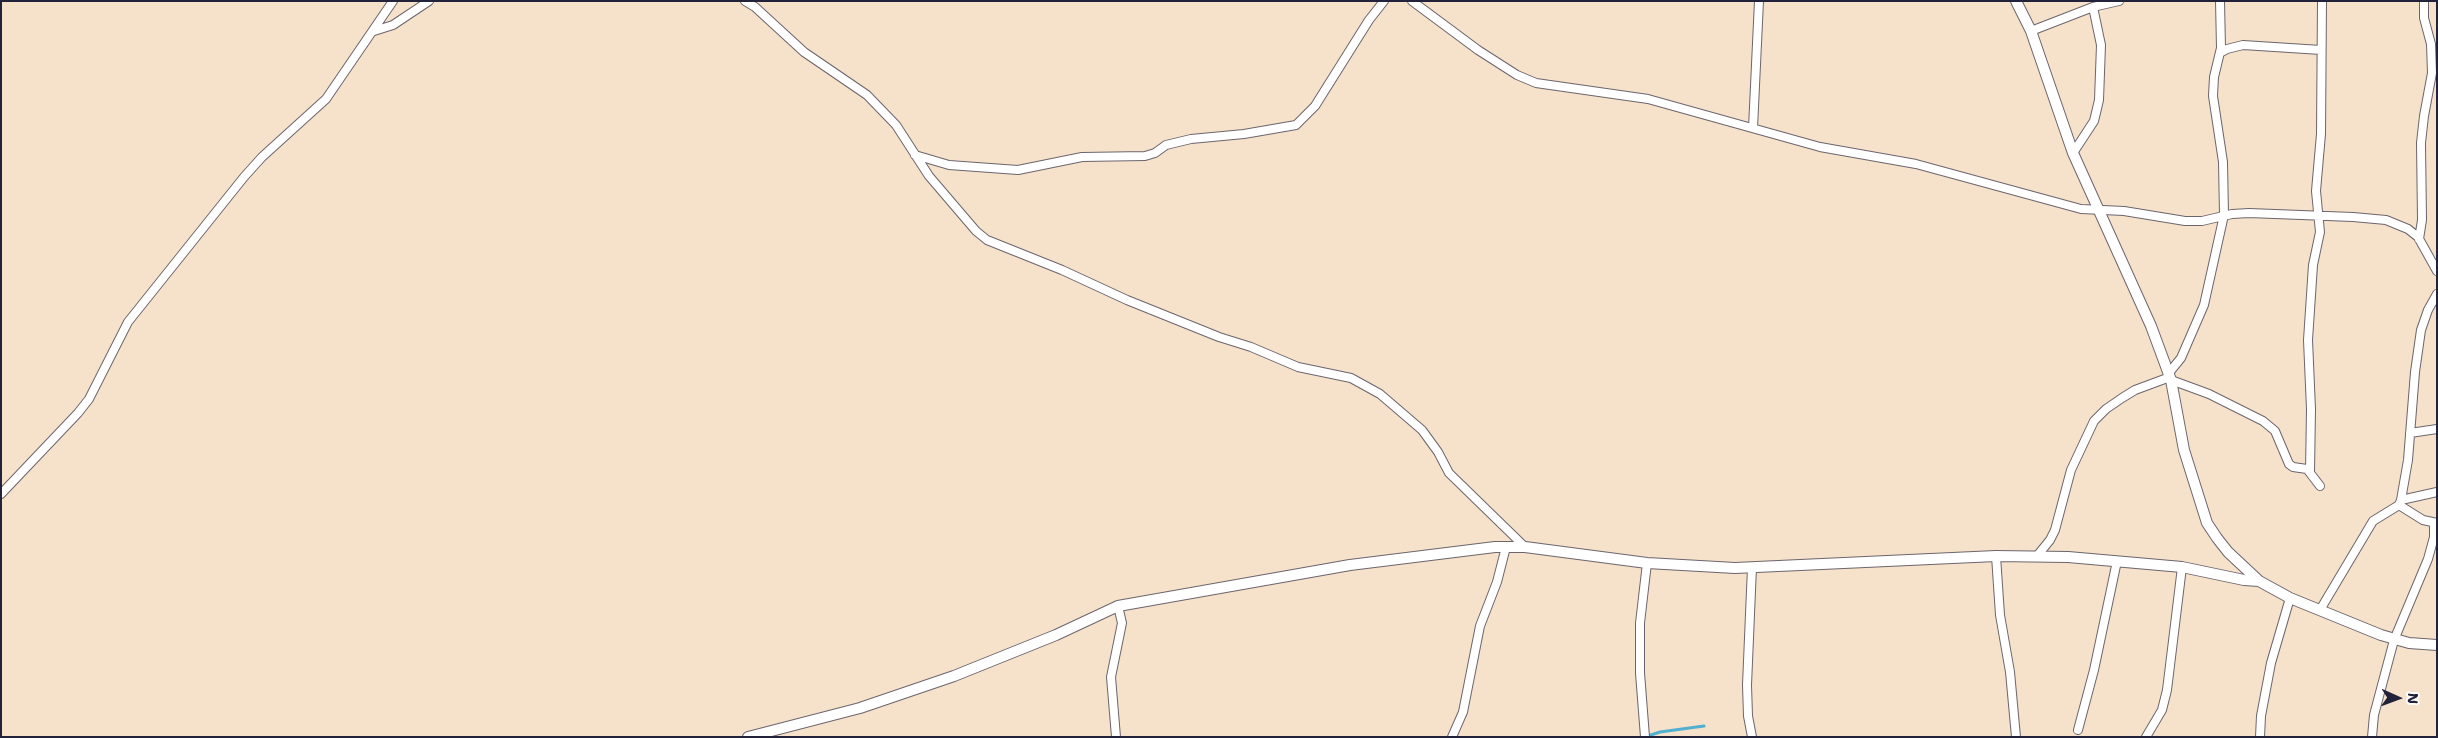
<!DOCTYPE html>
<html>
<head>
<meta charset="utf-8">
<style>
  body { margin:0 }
  #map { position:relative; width:2438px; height:738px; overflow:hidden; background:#f6e2ca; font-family:"Shantell Sans",sans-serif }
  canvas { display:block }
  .frame { position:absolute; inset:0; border:2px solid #22223b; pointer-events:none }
  .north { position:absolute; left:2373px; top:673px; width:50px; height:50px; -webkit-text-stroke:4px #fdfcf7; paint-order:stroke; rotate:92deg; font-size:14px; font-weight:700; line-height:20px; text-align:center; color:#22223b }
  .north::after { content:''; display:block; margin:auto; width:18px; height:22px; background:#22223b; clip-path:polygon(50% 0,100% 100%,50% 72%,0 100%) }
</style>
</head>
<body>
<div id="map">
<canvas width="2438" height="738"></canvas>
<div class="frame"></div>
<div class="north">N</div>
</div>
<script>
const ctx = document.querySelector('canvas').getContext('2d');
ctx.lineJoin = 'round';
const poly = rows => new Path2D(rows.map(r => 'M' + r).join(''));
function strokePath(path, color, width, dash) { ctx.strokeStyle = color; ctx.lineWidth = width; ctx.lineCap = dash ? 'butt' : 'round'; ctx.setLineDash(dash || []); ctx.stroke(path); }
strokePath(poly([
  [1645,737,1660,732,1704,726]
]), '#51b0d0', 3);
const minor = poly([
  [745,1,755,7,804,52,867,95,896,125,929,176,976,231,987,240,1062,270,1127,300,1219,337,1251,347,1298,367,1351,378,1380,394,1422,430,1438,452,1449,473,1525,547],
  [1412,1,1478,50,1517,75,1536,83,1648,99,1820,147,1916,164,2081,209,2124,211,2185,221,2202,221,2232,214,2249,213,2353,217,2386,220,2408,229,2418,237,2437,271],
  [374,31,393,25,429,1],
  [2031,31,2093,7,2119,1],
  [2220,53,2227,49,2243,45,2321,50],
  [1753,128,1759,1],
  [2073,153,2094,121,2099,100,2101,45,2093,7],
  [915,155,949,165,1018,170,1082,157,1145,156,1155,153,1166,145,1191,139,1244,134,1296,125,1315,106,1369,20,1384,1],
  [2419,239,2422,220,2421,143,2424,116,2432,73,2431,44,2424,18,2424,1],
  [2168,374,2181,358,2204,305,2224,215,2223,162,2213,96,2214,77,2221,48,2220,1],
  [2171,380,2209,394,2263,421,2275,431,2289,464,2293,467,2307,469,2320,486],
  [2410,433,2437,429],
  [2310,472,2311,409,2308,340,2313,265,2320,232,2316,191,2321,134,2322,1],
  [1,494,78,413,89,399,128,322,244,177,262,157,326,99,393,1],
  [2401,500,2437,492],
  [2399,505,2423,520,2437,523],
  [1996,556,2000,615,2010,672,2016,737],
  [2037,556,2050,540,2055,530,2071,470,2094,421,2106,409,2122,398,2135,390,2170,377],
  [1752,567,1747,685,1748,716,1752,737],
  [2320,610,2373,521,2399,505,2401,500,2408,460,2415,372,2421,330,2428,310,2437,294],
  [2078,730,2094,670,2117,561],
  [1116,737,1111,677,1122,623,1118,606],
  [1452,737,1463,712,1480,626,1497,582,1506,547],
  [1645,737,1640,673,1640,623,1647,563],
  [2146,737,2162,710,2167,690,2182,567],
  [2260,737,2261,716,2271,663,2290,598],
  [2372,737,2374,715,2394,640,2428,559,2434,537,2434,524]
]);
const tertiary = poly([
  [2016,1,2031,31,2073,153,2151,326,2171,380,2184,450,2207,523,2217,538,2228,552,2259,581,2290,598,2381,635,2409,643,2437,645],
  [748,737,860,708,954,676,1056,635,1118,606,1350,565,1495,547,1525,547,1647,563,1735,568,1996,556,2068,557,2182,567,2244,580,2259,581]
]);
strokePath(minor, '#6c656d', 10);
strokePath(tertiary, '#6c656d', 12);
strokePath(minor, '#fff', 8);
strokePath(tertiary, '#fff', 10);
</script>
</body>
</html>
